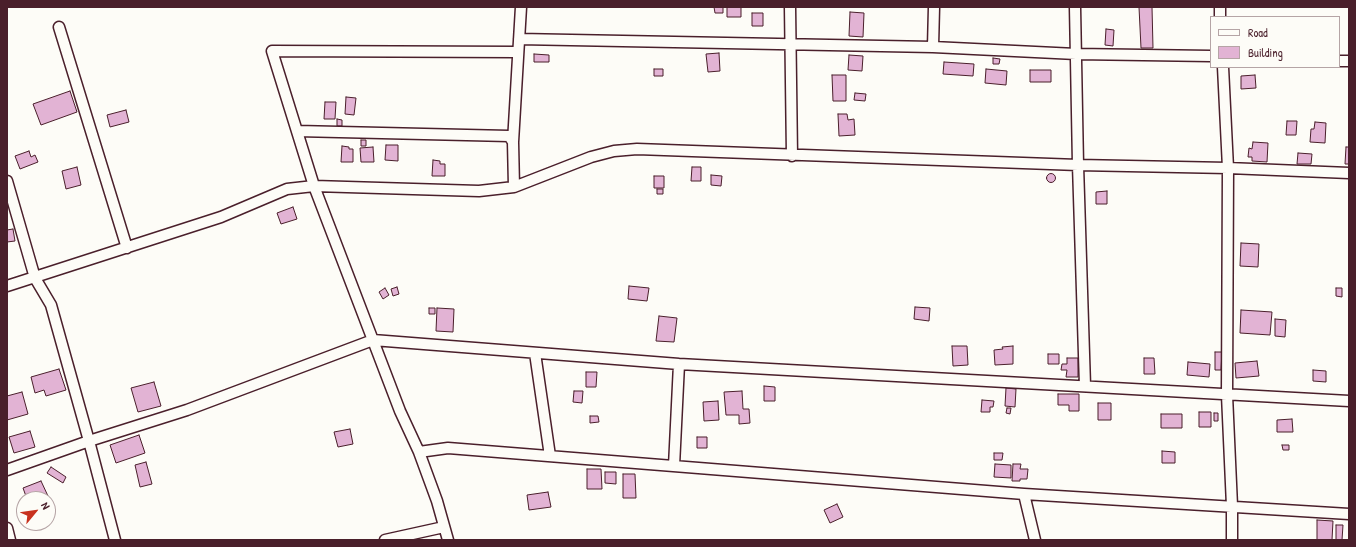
<!DOCTYPE html>
<html>
<head>
<meta charset="utf-8">
<style>
  body { margin:0 }
  #map { position:relative; width:1356px; height:547px; overflow:hidden; background:#fdfcf7; font-family:"Patrick Hand",sans-serif }
  canvas { display:block }
  .frame { position:absolute; inset:0; border:8px solid #4a1f2b; pointer-events:none }
  .legend { position:absolute; left:1210px; top:16px; width:130px; height:52px; box-sizing:border-box; background:#fdfcf7; border:1px solid #b5a4a5; margin:0; padding:5px 7px; list-style:none; font-size:12px; color:#4a1f2b }
  .legend li { display:flex; align-items:center; gap:8px; height:20px }
  .legend b { width:20px; border:1px solid #b5a4a5 }
  .north { position:absolute; left:16px; top:491px; width:40px; height:40px; box-sizing:border-box; background:#fdfcf7; border:1px solid #b5a4a5; border-radius:50%; rotate:61deg; font-size:11px; font-weight:700; line-height:16px; text-align:center; color:#4a1f2b }
  .north::after { content:''; display:block; margin:auto; width:14px; height:18px; background:#c8321e; clip-path:polygon(50% 0,100% 100%,50% 72%,0 100%) }
</style>
</head>
<body>
<div id="map">
<canvas width="1356" height="547"></canvas>
<div class="frame"></div>
<ul class="legend">
<li><b style="height:5px;background:#fdfcf7"></b>Road</li>
<li><b style="height:11px;background:#e2b3d4"></b>Building</li>
</ul>
<div class="north">N</div>
</div>
<script>
const ctx = document.querySelector('canvas').getContext('2d');
ctx.lineJoin = 'round';
function fillPath(path, color) { ctx.fillStyle = color; ctx.fill(path, 'evenodd'); }
const poly = rows => new Path2D(rows.map(r => 'M' + r).join(''));
function strokePath(path, color, width, dash) { ctx.strokeStyle = color; ctx.lineWidth = width; ctx.lineCap = dash ? 'butt' : 'round'; ctx.setLineDash(dash || []); ctx.stroke(path); }
const building = poly([
  [714,7,723,7,723,13,715,13,714,7],
  [727,7,741,7,741,17,727,17,727,7],
  [1139,7,1152,7,1153,48,1141,48,1139,7],
  [850,12,864,13,863,37,849,36,850,12],
  [752,13,763,13,763,26,752,26,752,13],
  [1106,29,1114,30,1113,46,1105,45,1106,29],
  [719,53,720,71,708,72,706,54,719,53],
  [534,54,549,55,549,62,534,62,534,54],
  [849,55,863,56,862,71,848,70,849,55],
  [993,58,1000,59,999,64,993,64,993,58],
  [944,62,974,64,973,76,943,74,944,62],
  [654,69,663,69,663,76,654,76,654,69],
  [986,69,1007,71,1006,85,985,83,986,69],
  [1030,70,1051,70,1051,82,1030,82,1030,70],
  [832,75,846,75,846,101,833,101,832,75],
  [1255,75,1256,88,1241,89,1241,76,1255,75],
  [70,91,77,112,41,125,33,104,70,91],
  [855,93,866,94,865,101,854,100,855,93],
  [346,97,356,98,354,115,345,114,346,97],
  [325,102,336,102,335,119,324,119,325,102],
  [126,110,129,122,110,127,107,115,126,110],
  [838,114,847,114,848,120,854,119,855,135,839,136,838,114],
  [337,119,342,120,342,126,337,126,337,119],
  [1287,121,1297,121,1296,135,1286,135,1287,121],
  [1315,122,1326,123,1325,143,1310,142,1311,129,1314,129,1315,122],
  [361,140,366,140,366,146,361,146,361,140],
  [1253,142,1268,143,1267,162,1252,161,1252,157,1248,157,1249,148,1252,149,1253,142],
  [386,145,398,145,398,161,385,160,386,145],
  [342,146,349,147,349,149,353,149,353,162,341,162,342,146],
  [373,147,374,162,361,162,360,148,373,147],
  [1346,147,1349,147,1349,164,1345,164,1346,147],
  [29,151,31,157,35,155,38,162,20,169,15,156,29,151],
  [1298,153,1312,154,1311,164,1297,164,1298,153],
  [433,160,440,161,440,164,445,164,445,176,432,176,433,160],
  [77,167,81,185,66,189,62,171,77,167],
  [692,167,701,167,701,181,691,181,692,167],
  '1046.5 178a4.5 4.5 0 1 1 9 0a4.5 4.5 0 1 1-9 0Z',
  [711,175,722,176,721,186,711,185,711,175],
  [654,176,664,176,664,188,654,188,654,176],
  [657,189,663,189,663,194,657,194,657,189],
  [1107,191,1107,204,1096,204,1096,192,1107,191],
  [293,207,297,219,281,224,277,213,293,207],
  [13,229,15,241,7,242,7,230,13,229],
  [1241,243,1259,244,1258,267,1240,266,1241,243],
  [629,286,649,288,647,301,628,299,629,286],
  [397,287,399,294,393,296,391,289,397,287],
  [385,288,389,295,383,299,379,292,385,288],
  [1336,288,1342,288,1342,297,1336,296,1336,288],
  [915,307,930,308,929,321,914,319,915,307],
  [429,308,435,308,435,314,429,314,429,308],
  [437,308,454,309,453,332,436,331,437,308],
  [1241,310,1272,312,1270,335,1240,333,1241,310],
  [659,316,677,318,674,342,656,341,659,316],
  [1275,319,1286,320,1285,337,1275,336,1275,319],
  [952,346,967,346,968,365,953,366,952,346],
  [1013,346,1013,364,995,365,994,350,1003,349,1002,347,1013,346],
  [1215,352,1222,352,1221,370,1215,370,1215,352],
  [1048,354,1059,354,1059,364,1048,364,1048,354],
  [1067,358,1078,358,1078,377,1066,377,1067,370,1061,370,1062,364,1067,364,1067,358],
  [1144,358,1154,358,1155,374,1144,374,1144,358],
  [1257,361,1259,376,1236,378,1235,363,1257,361],
  [1188,362,1210,364,1209,377,1187,375,1188,362],
  [59,369,66,390,46,396,44,390,35,393,31,377,59,369],
  [1313,370,1326,371,1326,382,1313,381,1313,370],
  [586,372,597,372,596,387,586,387,586,372],
  [154,382,161,406,138,412,131,388,154,382],
  [764,386,775,387,775,401,764,401,764,386],
  [1006,388,1016,389,1015,407,1005,406,1006,388],
  [574,391,583,391,582,403,573,402,574,391],
  [742,391,743,409,749,409,750,423,739,424,739,415,726,415,724,392,742,391],
  [22,392,28,414,7,420,7,396,22,392],
  [1058,394,1079,394,1079,411,1069,411,1069,405,1058,405,1058,394],
  [982,400,994,401,993,407,990,407,990,412,981,412,982,400],
  [718,401,719,420,704,421,703,402,718,401],
  [1098,403,1111,403,1111,420,1098,420,1098,403],
  [1007,408,1011,408,1010,414,1006,413,1007,408],
  [1199,412,1211,412,1211,427,1199,427,1199,412],
  [1214,413,1218,413,1218,421,1214,421,1214,413],
  [1161,414,1182,414,1182,428,1161,428,1161,414],
  [590,416,598,416,599,422,590,423,590,416],
  [1292,419,1293,432,1277,432,1277,420,1292,419],
  [350,429,353,444,338,447,334,432,350,429],
  [30,431,35,447,14,453,9,437,30,431],
  [139,435,145,453,116,463,110,445,139,435],
  [697,437,707,437,707,448,697,448,697,437],
  [1282,445,1289,445,1289,450,1283,450,1282,445],
  [1162,451,1175,452,1175,463,1162,463,1162,451],
  [994,453,1003,453,1002,460,994,460,994,453],
  [146,462,152,484,140,487,135,465,146,462],
  [995,464,1011,465,1011,478,994,477,995,464],
  [1013,464,1021,464,1020,469,1028,469,1027,479,1020,479,1020,481,1012,481,1013,464],
  [51,467,66,477,63,483,47,473,51,467],
  [587,469,601,469,602,489,587,489,587,469],
  [605,472,616,472,616,484,605,483,605,472],
  [623,474,635,474,636,498,623,498,623,474],
  [41,481,48,496,40,499,27,499,23,488,41,481],
  [548,492,551,507,529,510,527,495,548,492],
  [837,504,843,517,830,523,824,510,837,504],
  [1317,520,1333,521,1332,540,1317,540,1317,520],
  [1336,525,1343,525,1342,540,1336,540,1336,525]
]);
fillPath(building, '#e2b3d4');
strokePath(building, '#4a1f2b', 1);
const minor = poly([
  [790,7,792,156],
  [1075,7,1078,165,1085,386],
  [1220,7,1220,17],
  [59,27,127,248],
  [519,39,933,47,1076,54,1211,56],
  [933,47,934,7],
  [1339,61,1349,61],
  [1223,67,1228,168,1227,395,1232,506,1232,540],
  [297,131,509,136,513,142],
  [7,181,35,278,51,305,89,441,115,540],
  [514,187,513,142,521,7],
  [7,286,221,217,287,189,314,186,479,191,514,187,591,157,614,151,637,149,1078,165,1228,168,1349,173],
  [535,353,550,456],
  [419,452,448,448,1024,494,1349,514],
  [674,466,679,364],
  [7,470,89,441,187,410,373,340,679,364,1349,401],
  [1024,494,1035,540],
  [7,528,10,540],
  [385,540,444,527],
  [448,540,437,501,419,452,400,411,314,186,272,51,518,52]
]);
strokePath(minor, '#4a1f2b', 13);
strokePath(minor, '#fdfcf7', 10);
</script>
</body>
</html>
